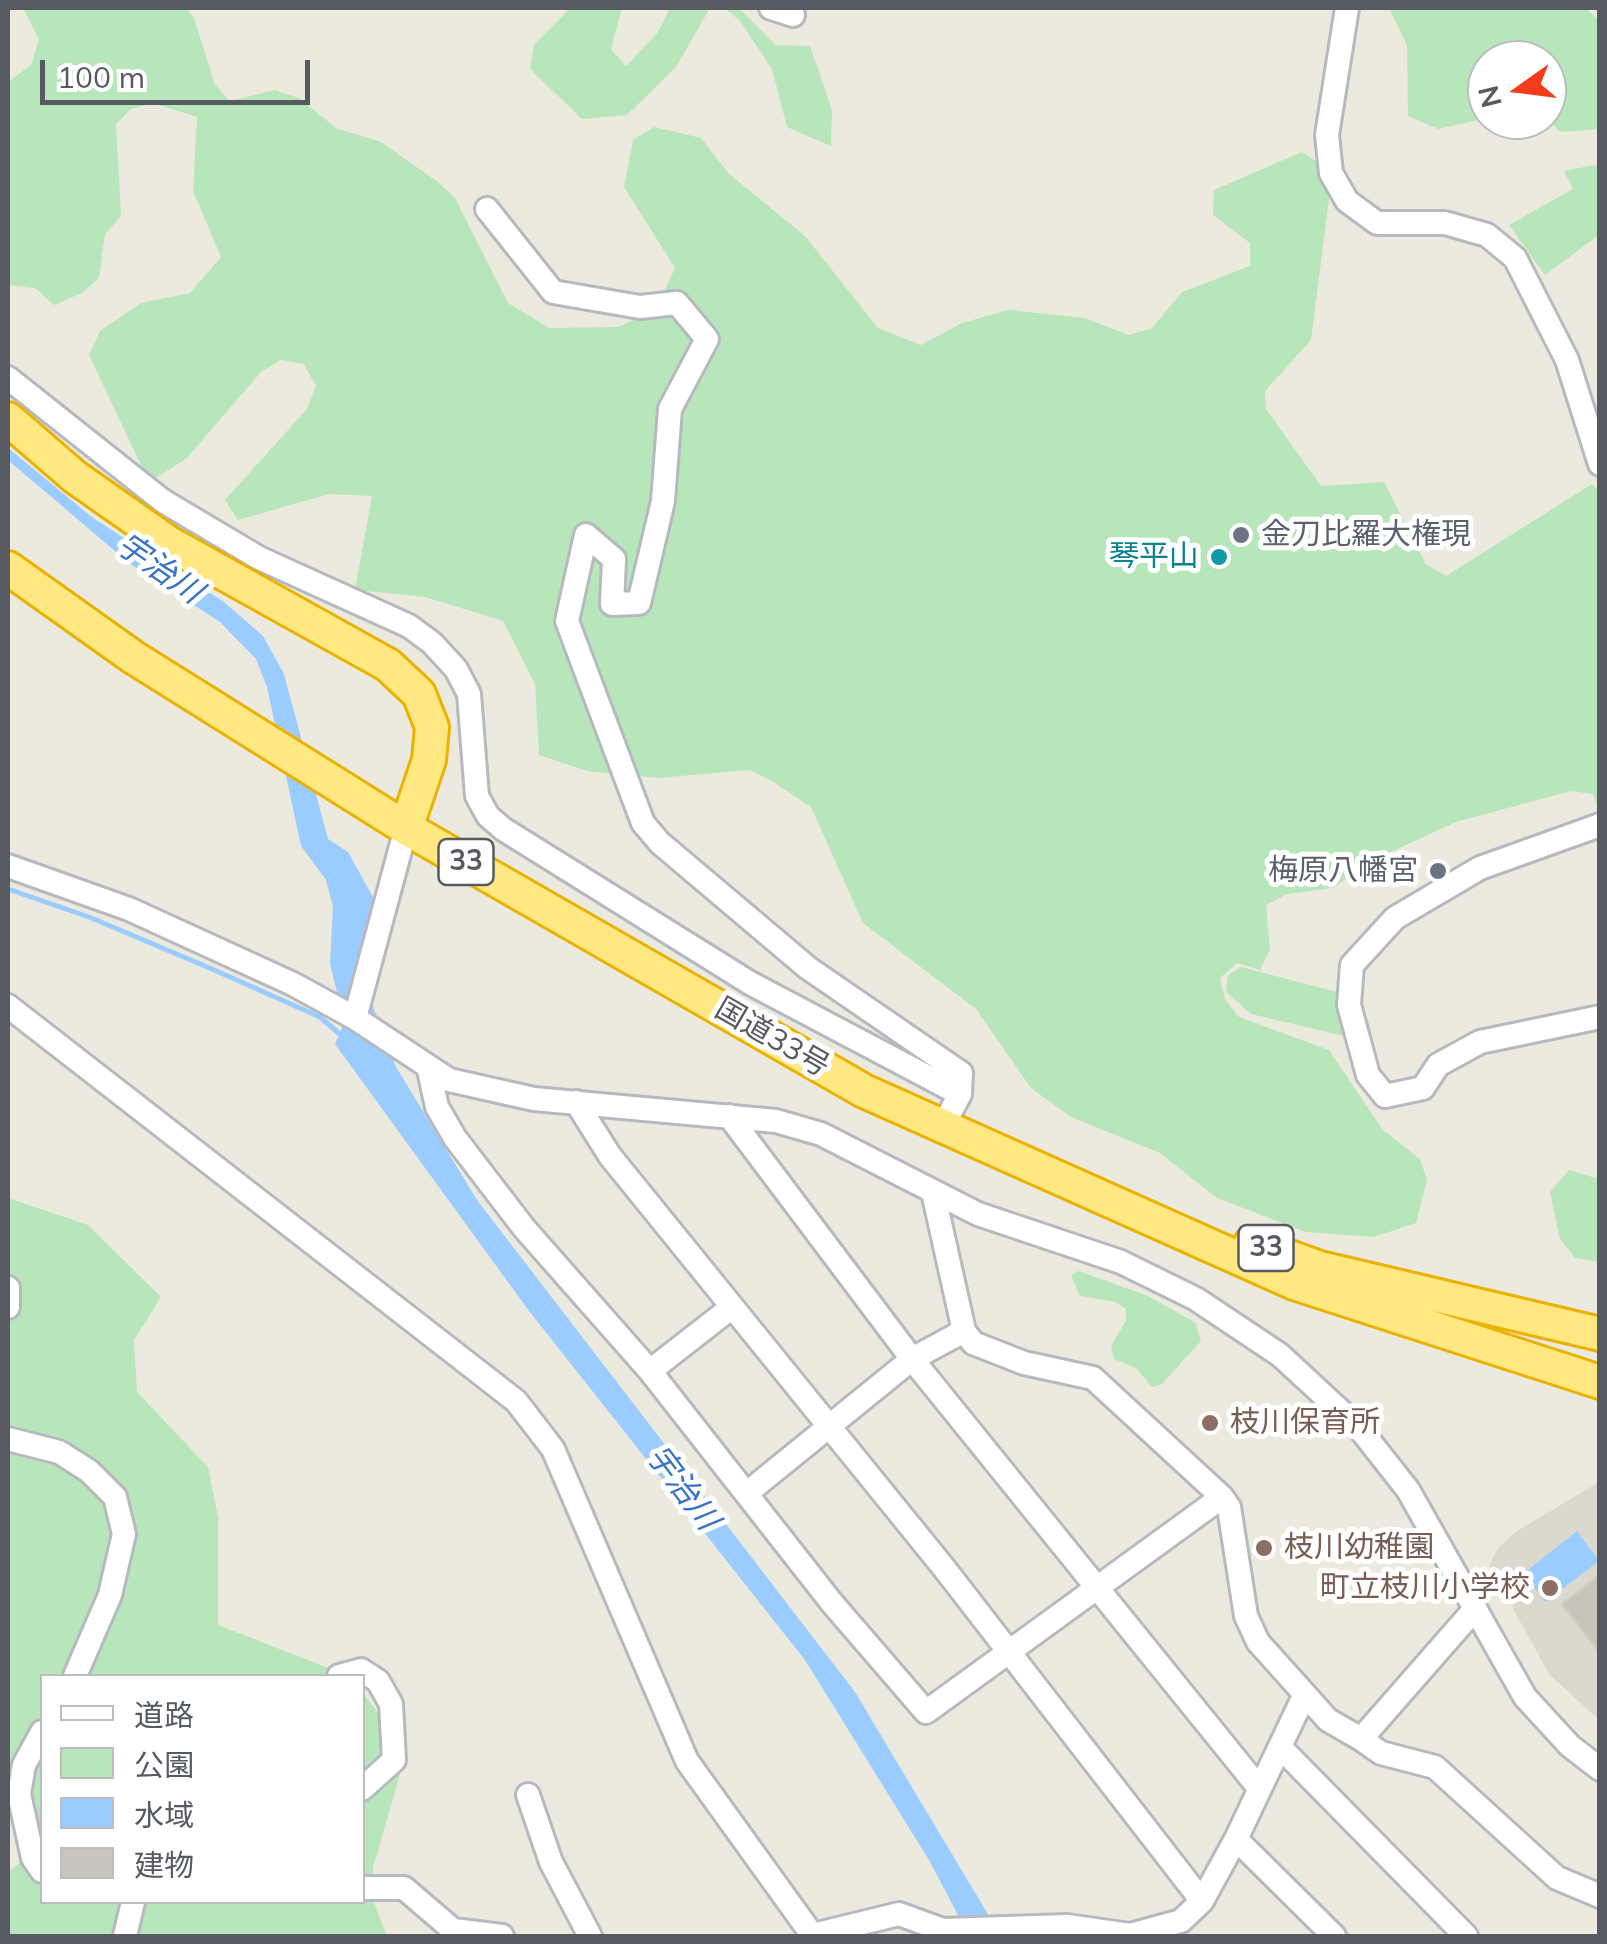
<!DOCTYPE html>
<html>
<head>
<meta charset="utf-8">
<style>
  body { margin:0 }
  #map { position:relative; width:1607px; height:1944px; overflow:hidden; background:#eceade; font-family:Mulish,"Noto Sans JP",sans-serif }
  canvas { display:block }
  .frame { position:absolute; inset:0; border:10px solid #575b61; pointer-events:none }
  .legend { position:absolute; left:40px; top:1674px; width:325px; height:230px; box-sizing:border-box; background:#fff; border:2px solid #bcbdc0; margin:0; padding:12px 18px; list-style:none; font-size:30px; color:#575b61 }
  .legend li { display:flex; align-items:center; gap:20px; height:50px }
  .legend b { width:50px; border:2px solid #bcbdc0 }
  .north { position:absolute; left:1467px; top:40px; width:100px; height:100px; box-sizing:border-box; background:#fff; border:2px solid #bcbdc0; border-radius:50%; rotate:256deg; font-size:28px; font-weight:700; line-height:40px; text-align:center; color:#575b61 }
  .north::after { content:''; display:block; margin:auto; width:35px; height:45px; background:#f43c1c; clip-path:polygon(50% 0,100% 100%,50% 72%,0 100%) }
  .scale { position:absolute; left:40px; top:60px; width:270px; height:45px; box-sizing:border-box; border:5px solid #575b61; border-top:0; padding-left:12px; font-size:30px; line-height:35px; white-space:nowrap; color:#575b61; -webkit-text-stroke:8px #fff; paint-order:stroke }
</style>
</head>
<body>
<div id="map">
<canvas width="1607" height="1944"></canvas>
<div class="frame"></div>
<ul class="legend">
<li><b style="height:12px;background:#fff"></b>道路</li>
<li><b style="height:28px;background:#b8e6bb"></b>公園</li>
<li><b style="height:28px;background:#9bccff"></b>水域</li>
<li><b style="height:28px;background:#c7c4bb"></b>建物</li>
</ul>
<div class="north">N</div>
<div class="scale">100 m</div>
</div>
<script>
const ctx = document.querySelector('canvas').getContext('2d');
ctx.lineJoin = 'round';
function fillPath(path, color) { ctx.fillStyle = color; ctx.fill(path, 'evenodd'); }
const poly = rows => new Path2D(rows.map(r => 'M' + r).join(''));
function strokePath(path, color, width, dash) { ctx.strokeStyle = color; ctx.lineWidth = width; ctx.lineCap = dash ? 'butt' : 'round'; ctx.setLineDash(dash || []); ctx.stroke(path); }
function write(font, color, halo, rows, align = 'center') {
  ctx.font = font + ' Mulish,"Noto Sans JP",sans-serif'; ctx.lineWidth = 10; ctx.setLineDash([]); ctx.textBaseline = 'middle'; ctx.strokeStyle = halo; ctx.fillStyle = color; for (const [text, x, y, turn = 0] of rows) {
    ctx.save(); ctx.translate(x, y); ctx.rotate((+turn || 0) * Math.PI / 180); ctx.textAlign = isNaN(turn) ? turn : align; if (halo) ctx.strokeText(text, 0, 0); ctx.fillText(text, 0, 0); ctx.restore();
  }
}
fillPath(poly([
  [1599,1482,1599,1720,1549,1674,1489,1565,1499,1547,1517,1531]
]), '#dbd9cd');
fillPath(poly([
  [23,8,186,8,194,18,215,85,230,101,275,90,299,98,336,128,381,142,438,182,455,198,508,303,549,328,619,327,651,311,665,290,675,268,624,187,633,140,654,127,701,138,729,174,805,236,878,328,921,345,962,323,1008,310,1085,318,1129,335,1152,328,1182,292,1250,266,1250,243,1213,215,1214,190,1302,152,1322,165,1330,192,1311,340,1265,391,1266,409,1321,486,1384,482,1426,564,1446,576,1592,484,1599,490,1599,811,1593,794,1571,791,1456,822,1371,861,1333,888,1287,894,1266,905,1270,950,1260,970,1237,963,1220,978,1225,999,1239,1017,1329,1050,1383,1130,1420,1159,1427,1180,1416,1223,1374,1237,1306,1232,1217,1198,1160,1153,1071,1117,1031,1088,976,1009,863,923,811,807,772,781,750,770,658,778,587,771,539,755,535,684,503,621,425,597,355,590,372,496,329,494,238,520,225,500,307,409,316,386,304,364,281,360,261,372,186,459,149,482,89,355,100,331,141,303,190,293,221,257,193,191,197,117,153,103,131,109,116,124,121,216,105,234,99,278,82,293,54,305,35,288,8,285,8,82,31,65,39,40],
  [570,8,622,8,611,49,626,66,658,32,670,8,710,8,676,67,627,115,582,119,530,69,534,45],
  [725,8,739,8,775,45,810,46,832,110,831,146,787,127,772,69,740,21],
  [1389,8,1585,8,1599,20,1599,129,1561,132,1547,120,1547,60,1487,60,1487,118,1438,129,1408,116,1407,45],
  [1595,165,1599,167,1599,235,1545,275,1509,225,1573,189,1564,171],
  [1241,967,1337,992,1344,1036,1251,1014,1226,992,1228,975],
  [1569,1170,1599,1179,1599,1262,1575,1258,1560,1239,1550,1192],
  [8,1198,88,1225,161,1297,134,1340,137,1392,208,1467,218,1517,218,1625,349,1676,42,1676,42,1902,362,1902,363,1693,391,1730,403,1764,373,1868,375,1905,387,1936,8,1936,8,1872,25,1859,14,1789,8,1782],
  [1079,1271,1148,1296,1196,1323,1201,1341,1162,1384,1152,1387,1136,1368,1114,1359,1111,1346,1126,1321,1126,1309,1115,1302,1080,1296,1071,1275]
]), '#b8e6bb');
fillPath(poly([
  [8,448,93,518,224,602,263,636,284,674,328,839,348,852,378,906,358,967,396,1067,477,1200,855,1692,1001,1936,967,1932,929,1860,805,1660,529,1311,335,1044,344,1023,330,963,333,907,326,880,301,846,267,687,256,659,220,622,129,563,8,460],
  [1577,1531,1599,1561,1545,1602,1524,1573]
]), '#9bccff');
strokePath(poly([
  [8,889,89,917,212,969,320,1017,342,1036]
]), '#9bccff', 5);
const building = poly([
  [1600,1575,1600,1653,1562,1604,1600,1575]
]);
fillPath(building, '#c7c4bb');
strokePath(building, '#d1ccbc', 2.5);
const minor = poly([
  [771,8,793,15],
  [1347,8,1327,135,1331,173,1347,201,1377,223,1445,223,1487,235,1515,258,1567,360,1600,464],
  [487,209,553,292,640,307,677,303,707,339,670,409,663,501,639,603,612,604,614,559,586,535,567,621,643,823,660,843,808,968,961,1073,960,1094,943,1126],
  [8,378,163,501,259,558,409,626,432,643,456,669,469,694,477,796,488,816,503,829,750,983,960,1094],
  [1600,825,1480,868,1395,918,1352,965,1349,1005,1368,1075,1385,1096,1423,1088,1438,1065,1480,1042,1600,1017],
  [8,866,129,909,293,984,355,1018,449,1080,534,1099,776,1121,821,1134,978,1214,1121,1262,1196,1299,1280,1355,1360,1429,1408,1490,1525,1697,1570,1746,1600,1769],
  [8,1006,516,1401,553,1449,687,1761,813,1936],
  [355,1018,406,828],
  [429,1070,437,1107,455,1138,524,1228,650,1371],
  [576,1102,610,1156,944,1568,1202,1901],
  [729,1116,912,1359,1259,1788],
  [933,1192,964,1331,973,1343,1024,1363,1093,1378,1222,1497,1229,1507,1246,1616,1258,1642,1328,1720,1361,1739,1474,1610],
  [8,1288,8,1307],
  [732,1307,650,1371,832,1603,926,1712,1222,1497],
  [8,1439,59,1452,89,1471,115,1497,124,1534,110,1595,75,1676],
  [747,1493,912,1359,964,1331],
  [339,1676,361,1670,378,1681,391,1704,394,1760,362,1789],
  [42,1732,24,1765,19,1794,33,1858,42,1871],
  [1361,1739,1381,1753,1435,1767,1557,1878,1600,1896],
  [1280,1747,1466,1936],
  [528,1795,551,1862,590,1936],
  [1236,1839,1334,1936],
  [362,1888,404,1888,453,1930,502,1936],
  [125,1936,133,1902],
  [809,1936,899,1914,943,1930,1067,1926,1130,1935,1181,1921,1202,1901,1236,1839,1304,1696]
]);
const highway = poly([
  [8,419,75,477,169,543,388,665,419,694,432,727,429,760,406,828],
  [8,568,133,657,406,828,864,1091,1294,1283,1600,1382],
  [1251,1243,1320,1268,1600,1334]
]);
strokePath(minor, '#b6b9bf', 28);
strokePath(highway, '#eab200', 38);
strokePath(minor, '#fff', 22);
strokePath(highway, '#ffe882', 32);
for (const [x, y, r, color] of [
  [1241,535,10,"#6b7280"],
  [1219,557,10,"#0f9aa8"],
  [1438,871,10,"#6b7280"],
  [1210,1423,10,"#8d6e63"],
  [1264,1548,10,"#8d6e63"],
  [1550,1588,10,"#8d6e63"]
]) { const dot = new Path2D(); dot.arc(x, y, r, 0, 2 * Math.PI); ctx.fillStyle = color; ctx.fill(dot); strokePath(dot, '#fff', 4); }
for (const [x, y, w] of [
  [466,862,55],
  [1266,1248,55]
]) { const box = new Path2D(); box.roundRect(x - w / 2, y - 23, w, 46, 8); ctx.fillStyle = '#fff'; ctx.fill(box); strokePath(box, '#575b61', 2.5); }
write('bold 28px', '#575b61', null, [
  ["33",466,862],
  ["33",1266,1248]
]);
write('30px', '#5b616d', '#fff', [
  ["金刀比羅大権現",1261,535],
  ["梅原八幡宮",1418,871,"right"]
], 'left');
write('30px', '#0d838f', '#fff', [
  ["琴平山",1199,557]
], 'right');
write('30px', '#575b61', '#fff', [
  ["国道33号",772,1038,30]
]);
write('30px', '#785e54', '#fff', [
  ["枝川保育所",1230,1423],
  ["枝川幼稚園",1284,1548],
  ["町立枝川小学校",1530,1588,"right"]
], 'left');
write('italic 32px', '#3774c9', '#fff', [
  ["宇治川",159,569,35],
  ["宇治川",682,1488,53]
]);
</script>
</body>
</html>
